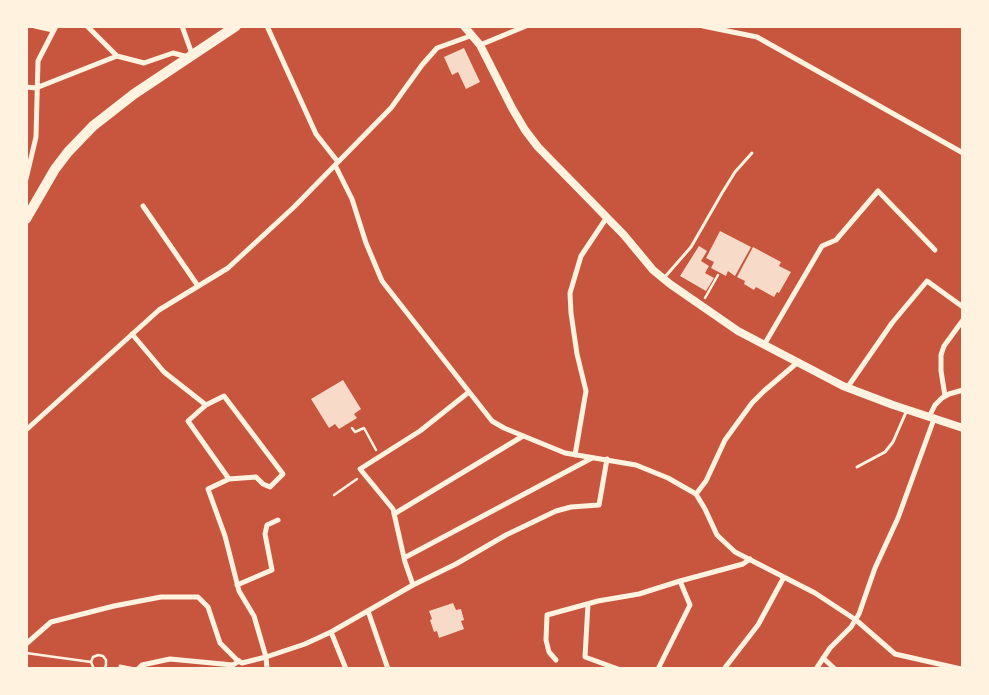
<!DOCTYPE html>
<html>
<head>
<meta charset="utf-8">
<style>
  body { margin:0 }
  #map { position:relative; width:989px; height:695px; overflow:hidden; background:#c8553d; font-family:"PT Serif",serif }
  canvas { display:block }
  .frame { position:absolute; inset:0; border:28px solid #fff3e0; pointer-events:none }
</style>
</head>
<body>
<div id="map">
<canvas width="989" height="695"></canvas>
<div class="frame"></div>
</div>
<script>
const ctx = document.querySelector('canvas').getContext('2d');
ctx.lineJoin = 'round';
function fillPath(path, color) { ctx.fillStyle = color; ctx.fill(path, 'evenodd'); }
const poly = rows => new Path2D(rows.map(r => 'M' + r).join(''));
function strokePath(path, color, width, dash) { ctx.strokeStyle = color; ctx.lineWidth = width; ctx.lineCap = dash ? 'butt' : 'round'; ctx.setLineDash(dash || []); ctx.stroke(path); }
fillPath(poly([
  [464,48,480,82,466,89,458,72,452,75,444,57],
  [720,231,751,247,735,276,728,271,726,276,711,268,714,262,706,258],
  [699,246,707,251,701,261,709,266,705,273,714,278,706,291,680,276],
  [753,247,781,262,779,266,791,272,779,293,777,292,774,297,756,287,754,290,744,284,745,281,737,277],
  [343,380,361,409,354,414,357,418,339,429,335,424,329,428,311,399],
  [453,603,456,610,461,609,464,620,461,621,464,629,439,638,437,631,434,632,430,620,432,619,429,611]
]), '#f7dbc8');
strokePath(poly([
  [705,298,718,275],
  [352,428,355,432,364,428,376,450],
  [334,495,357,479],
  [26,653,91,662],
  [94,669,91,662,93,657,98,655,103,656,106,660,106,665,104,669]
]), '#fff3e0', 2.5);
strokePath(poly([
  [664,278,691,247,722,193,735,172,752,153],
  [857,467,885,452,893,442,907,410],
  [120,666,135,669]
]), '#fff3e0', 3);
strokePath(poly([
  [35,26,53,30],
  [87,26,117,56,144,63,173,53,188,57],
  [182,26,192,54],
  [267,26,316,134,338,162],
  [703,26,757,37,963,153],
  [480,45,526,26],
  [26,87,36,88,117,56],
  [335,165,352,199,366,243,382,281,492,421,504,428,565,453,636,465,668,478,696,494,705,509,717,535,735,552,815,593,856,620,895,654,961,669],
  [26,179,36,137,38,61,56,26],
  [143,206,198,286],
  [132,334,164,372,206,405],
  [764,345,822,246,836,240,878,191,935,250],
  [847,388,892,323,927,281,963,307],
  [945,396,941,371,941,355,944,346,963,320],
  [929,417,935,405,942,398,949,394,963,390],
  [26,430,159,310,228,268,294,207,391,108,422,65,437,48,473,35],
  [575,455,586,391,577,354,571,313,570,293,581,256,607,217],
  [229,479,188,421,206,405,224,396,283,474,270,487,263,484,256,477,229,479,208,489,225,536,239,591,254,616,266,657,267,669],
  [696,494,706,481,725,440,752,403,764,391,798,362],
  [394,514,523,436],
  [404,558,592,458],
  [237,585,272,570,265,534,267,525,278,520],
  [413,585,405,562,393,509,360,469,420,431,469,392],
  [588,604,585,657,618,669],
  [368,611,388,669],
  [331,632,346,669],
  [26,644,51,622,114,606,161,597,198,597,208,607,220,643,237,660,242,663,266,657,305,644,331,632,413,585,456,564,506,535,556,511,571,507,599,505,607,459],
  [823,658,835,669],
  [556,660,549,652,546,640,547,615,598,601,639,594,680,581,743,564,750,559],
  [138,669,142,665,170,659,233,665,239,661],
  [658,669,690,605,680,581],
  [724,669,758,625,784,577],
  [816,669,830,648,851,627,859,614,875,568,898,518,934,419]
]), '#fff3e0', 5);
strokePath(poly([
  [464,26,480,45,512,108,525,130,538,147,624,235,653,270,670,284,738,331,843,386,893,405,963,428]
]), '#fff3e0', 8);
strokePath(poly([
  [26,219,55,169,68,152,93,126,134,94,236,26]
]), '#fff3e0', 10);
</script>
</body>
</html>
